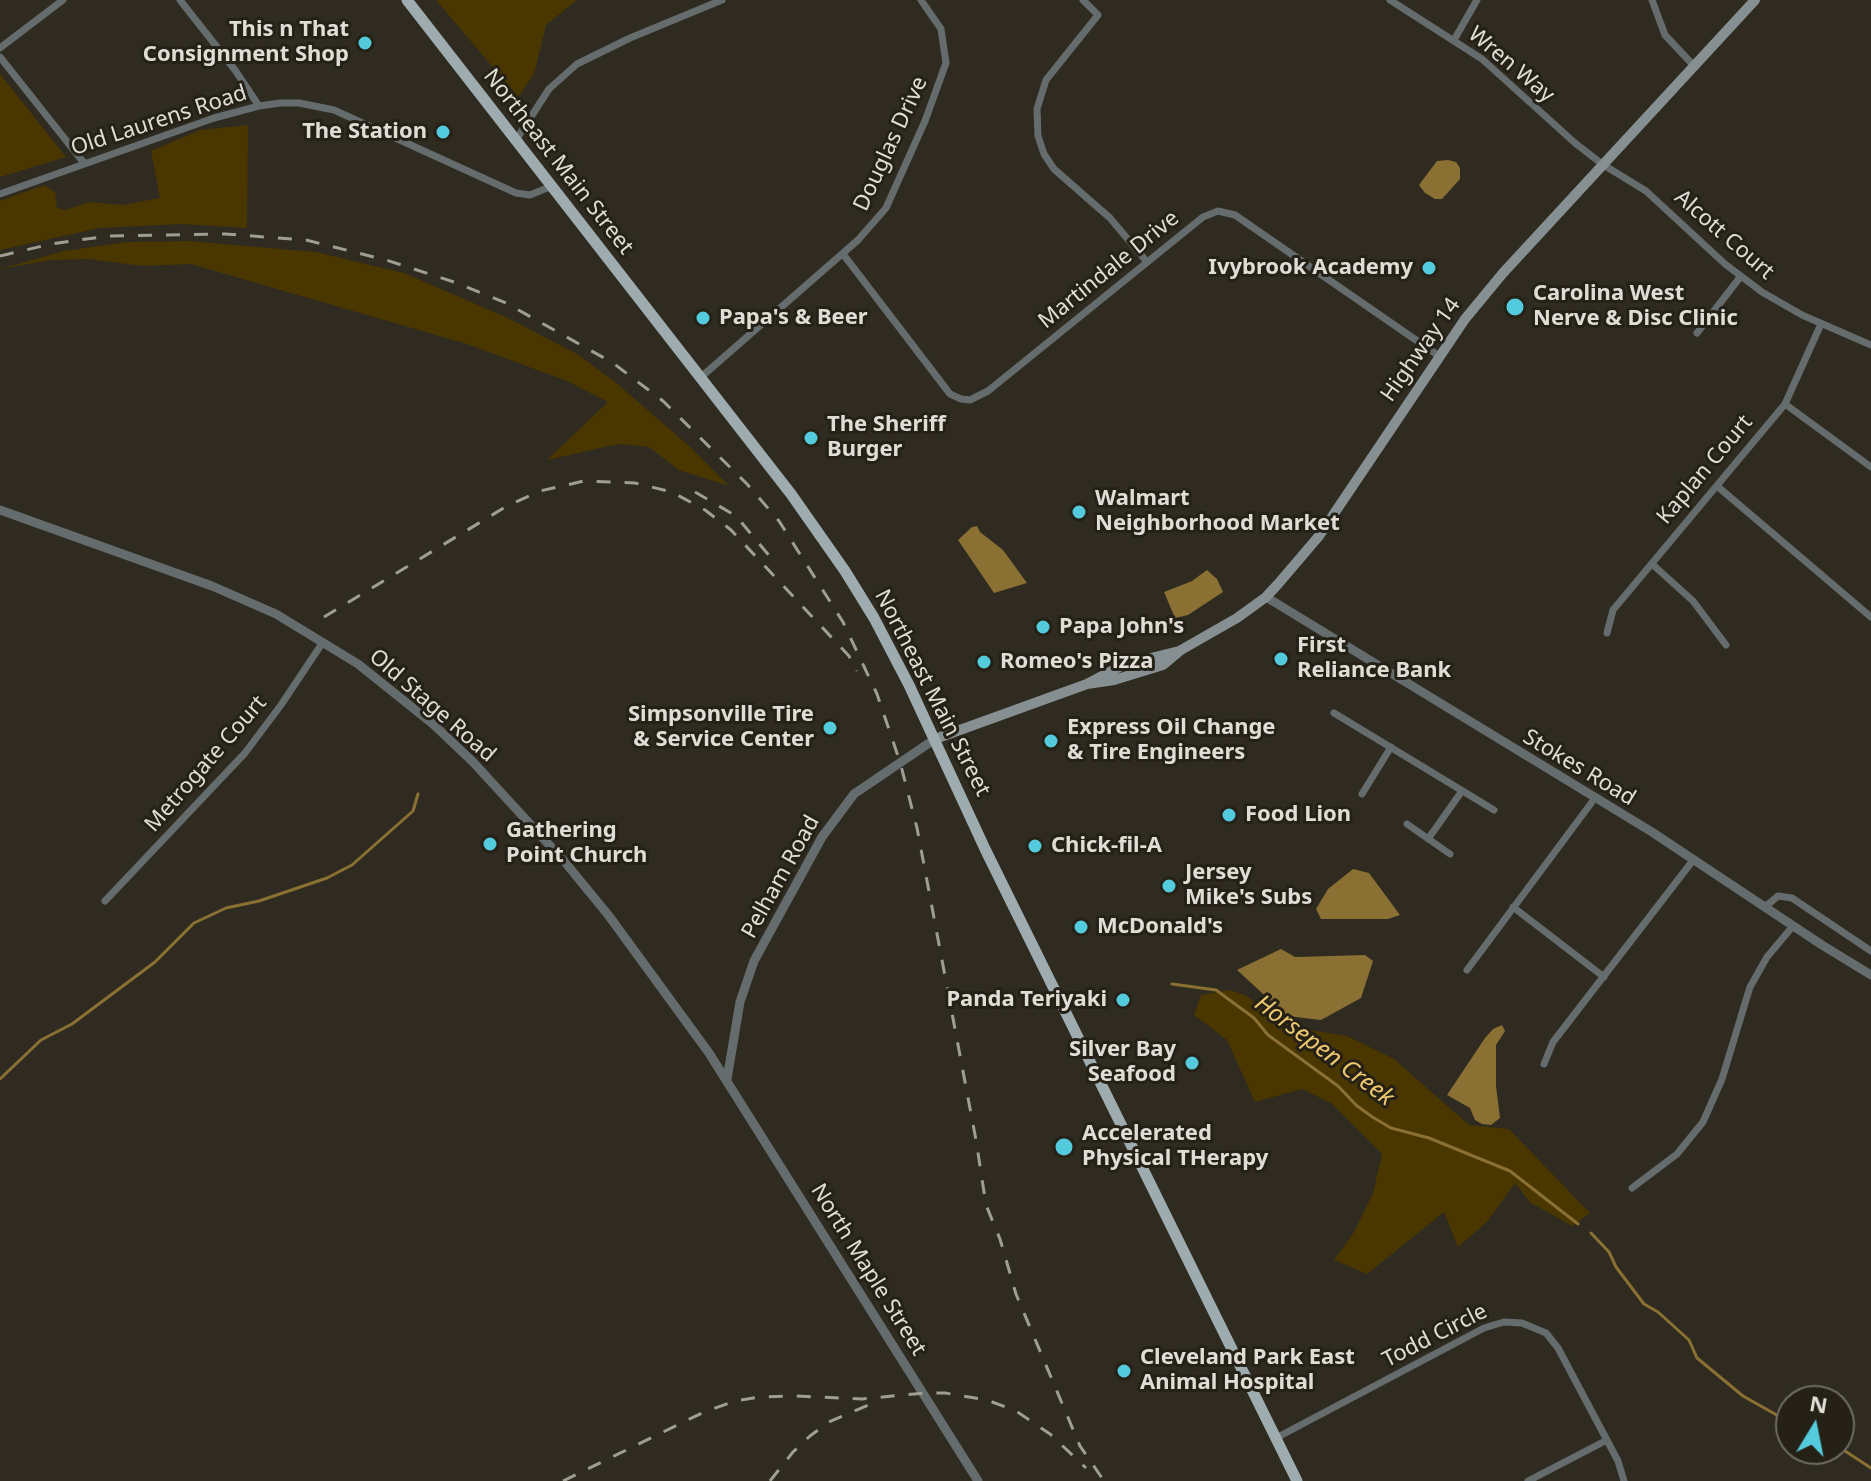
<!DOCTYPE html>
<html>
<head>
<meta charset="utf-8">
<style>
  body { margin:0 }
  #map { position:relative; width:1871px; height:1481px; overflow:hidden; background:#2f2b21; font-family:"Noto Sans",sans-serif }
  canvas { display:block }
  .north { position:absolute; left:1775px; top:1385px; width:80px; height:80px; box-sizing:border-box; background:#252117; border:2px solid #706c63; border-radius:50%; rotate:10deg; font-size:22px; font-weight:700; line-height:32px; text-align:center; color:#e0ddd6 }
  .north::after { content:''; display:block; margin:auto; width:28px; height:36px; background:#53cbdc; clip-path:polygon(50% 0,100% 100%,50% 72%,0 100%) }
</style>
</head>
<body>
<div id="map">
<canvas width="1871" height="1481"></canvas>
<div class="north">N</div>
</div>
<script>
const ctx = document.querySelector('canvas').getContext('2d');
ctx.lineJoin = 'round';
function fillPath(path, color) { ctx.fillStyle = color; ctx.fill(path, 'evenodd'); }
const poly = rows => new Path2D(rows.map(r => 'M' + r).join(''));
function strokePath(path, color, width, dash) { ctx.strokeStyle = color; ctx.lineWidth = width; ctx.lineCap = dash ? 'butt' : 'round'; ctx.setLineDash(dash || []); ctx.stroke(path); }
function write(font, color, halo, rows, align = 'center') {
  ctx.font = font + ' "Noto Sans",sans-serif'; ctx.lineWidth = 6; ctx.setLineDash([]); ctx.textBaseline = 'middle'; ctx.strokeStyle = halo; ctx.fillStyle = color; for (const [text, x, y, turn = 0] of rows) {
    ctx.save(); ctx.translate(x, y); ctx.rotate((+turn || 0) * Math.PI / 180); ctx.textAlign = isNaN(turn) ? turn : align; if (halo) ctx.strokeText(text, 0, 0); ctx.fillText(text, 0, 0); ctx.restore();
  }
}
fillPath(poly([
  [436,0,577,0,546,25,534,74,518,97],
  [0,74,66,157,0,177],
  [248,125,247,228,182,224,100,228,0,250,0,201,44,185,55,192,57,208,66,210,89,202,123,205,160,198,151,151,200,130],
  [188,241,316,252,404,273,508,318,577,354,614,381,687,444,729,486,679,470,649,447,623,444,609,446,547,460,608,402,567,381,467,344,191,264,143,266,88,259,51,260,0,269,64,251,127,242],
  [1230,990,1247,996,1279,1022,1309,1030,1347,1036,1394,1059,1469,1125,1509,1129,1590,1213,1572,1226,1530,1202,1515,1183,1487,1222,1458,1247,1444,1212,1367,1274,1334,1260,1354,1232,1373,1193,1382,1154,1331,1103,1302,1089,1255,1102,1227,1040,1194,1015,1201,995]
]), '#4a3700');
fillPath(poly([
  [1448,160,1456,162,1460,168,1460,179,1442,199,1435,199,1425,193,1419,185,1437,161],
  [977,526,980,532,1003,550,1027,583,994,593,958,540,972,527],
  [1207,570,1217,579,1223,592,1188,615,1175,618,1164,592,1192,581],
  [1353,869,1369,873,1400,915,1388,919,1321,919,1316,909,1328,889],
  [1281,949,1295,957,1365,955,1373,961,1361,998,1321,1020,1287,1016,1237,970],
  [1502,1025,1505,1031,1496,1045,1496,1086,1500,1118,1491,1125,1482,1124,1475,1120,1470,1108,1447,1095,1485,1038,1493,1029]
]), '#8a7032');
strokePath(poly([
  [1172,984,1216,990,1254,1018,1268,1035,1338,1086,1357,1106,1374,1118,1391,1128,1429,1138,1510,1171,1578,1224],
  [0,1079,41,1040,72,1024,155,962,194,923,226,908,259,901,327,878,352,865,413,811,418,794],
  [1591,1233,1609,1252,1616,1267,1644,1304,1658,1312,1689,1340,1697,1358,1743,1396,1782,1418,1791,1420],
  [1839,1447,1871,1468]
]), '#8a7032', 3);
strokePath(poly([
  [180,0,235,70,259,106],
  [1083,0,1098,15,1046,80,1037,109,1038,136,1044,154,1054,169,1110,218,1147,262],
  [1390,0,1482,59,1575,143,1602,164,1646,191,1725,264,1762,292,1802,315,1871,345],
  [1652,0,1665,35,1695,67],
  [1454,40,1477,0],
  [0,48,63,0],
  [0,57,84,163],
  [516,140,549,89,577,64,630,38,722,0],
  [0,194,214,118,259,106,280,103,299,103,334,110,516,193,530,195,552,186],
  [843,254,950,394,961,399,970,400,988,391,1203,217,1218,211,1235,215,1439,356],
  [1697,333,1741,276],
  [700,378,858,240,886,208,925,121,946,63,941,29,921,0],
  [1785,404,1871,467],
  [1717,486,1871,617],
  [1652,564,1693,601,1726,645],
  [1607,633,1613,610,1785,404,1821,324],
  [1334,713,1494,810],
  [1362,794,1391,747],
  [1407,824,1450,854],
  [1428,839,1462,791],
  [105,901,245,753,281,705,323,642],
  [1513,907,1604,977],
  [1765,907,1778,896,1792,898,1871,951],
  [1467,970,1595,798],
  [1544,1064,1553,1042,1694,859],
  [1632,1188,1677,1154,1703,1122,1722,1079,1750,987,1767,957,1793,926],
  [1276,1438,1484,1328,1504,1322,1522,1323,1546,1333,1558,1348,1618,1461,1624,1481],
  [1528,1481,1607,1440]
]), '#656c6d', 7);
strokePath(poly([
  [0,510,212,586,276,614,358,664,433,724,473,762,564,861,609,916,709,1053,978,1481],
  [1266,597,1652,832,1822,945,1871,975],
  [727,1079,740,1002,754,961,822,837,854,794,935,739]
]), '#656c6d', 9);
strokePath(poly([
  [1087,684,1114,680,1163,665,1181,650,1237,618,1266,597,1278,584,1319,536,1465,319,1503,273,1755,0],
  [935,739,1087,684,1123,665,1179,651]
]), '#869092', 10);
strokePath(poly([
  [407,0,791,494,845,571,874,618,909,685,986,851,1297,1481]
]), '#9eacaf', 11);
strokePath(poly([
  [0,256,51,244,108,236,225,234,306,240,386,260,454,282,506,303,613,363,663,401,747,484,779,521,843,622,877,694,900,762,917,828,976,1140,986,1205,1000,1239,1016,1294,1080,1446,1104,1481],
  [695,492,736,516,777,565],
  [324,617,507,506,540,491,584,481,635,483,672,492,705,510,731,530,849,656,857,671],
  [563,1481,704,1412,735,1401,760,1397,794,1396,862,1399,924,1393,945,1393,987,1400,1016,1411,1050,1434,1086,1468],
  [770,1481,793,1452,810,1436,829,1422,873,1403]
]), '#a09d95', 3, [14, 14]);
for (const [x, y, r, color] of [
  [365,43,8,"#53cbdc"],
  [443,132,8,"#53cbdc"],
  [1429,268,8,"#53cbdc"],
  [1515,307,10,"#53cbdc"],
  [703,318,8,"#53cbdc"],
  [811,438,8,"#53cbdc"],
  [1079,512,8,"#53cbdc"],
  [1043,627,8,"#53cbdc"],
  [1281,659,8,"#53cbdc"],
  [984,662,8,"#53cbdc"],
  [830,728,8,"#53cbdc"],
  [1051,741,8,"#53cbdc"],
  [1229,815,8,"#53cbdc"],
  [490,844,8,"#53cbdc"],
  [1035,846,8,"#53cbdc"],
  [1169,886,8,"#53cbdc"],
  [1081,927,8,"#53cbdc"],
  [1123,1000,8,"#53cbdc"],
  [1192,1063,8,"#53cbdc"],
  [1064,1147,10,"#53cbdc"],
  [1124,1371,8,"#53cbdc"]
]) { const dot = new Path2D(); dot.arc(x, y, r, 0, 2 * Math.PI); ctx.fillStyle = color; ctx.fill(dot); strokePath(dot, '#252117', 3); }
write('bold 22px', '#e0ddd6', '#252117', [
  ["This n That",349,30,"right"],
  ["Consignment Shop",349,55,"right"],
  ["The Station",427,132,"right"],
  ["Ivybrook Academy",1413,268,"right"],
  ["Carolina West",1533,294],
  ["Nerve & Disc Clinic",1533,319],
  ["Papa's & Beer",719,318],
  ["The Sheriff",827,425],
  ["Burger",827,450],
  ["Walmart",1095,499],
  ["Neighborhood Market",1095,524],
  ["Papa John's",1059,627],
  ["First",1297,646],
  ["Reliance Bank",1297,671],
  ["Romeo's Pizza",1000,662],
  ["Simpsonville Tire",814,715,"right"],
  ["& Service Center",814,740,"right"],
  ["Express Oil Change",1067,728],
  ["& Tire Engineers",1067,753],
  ["Food Lion",1245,815],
  ["Gathering",506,831],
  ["Point Church",506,856],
  ["Chick-fil-A",1051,846],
  ["Jersey",1185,873],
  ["Mike's Subs",1185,898],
  ["McDonald's",1097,927],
  ["Panda Teriyaki",1107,1000,"right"],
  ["Silver Bay",1176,1050,"right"],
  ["Seafood",1176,1075,"right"],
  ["Accelerated",1082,1134],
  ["Physical THerapy",1082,1159],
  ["Cleveland Park East",1140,1358],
  ["Animal Hospital",1140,1383]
], 'left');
write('22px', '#e0ddd6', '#252117', [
  ["Wren Way",1511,65,40],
  ["Old Laurens Road",159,121,-18],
  ["Douglas Drive",891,144,-65],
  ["Northeast Main Street",558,162,52],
  ["Alcott Court",1724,235,41],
  ["Martindale Drive",1109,270,-39],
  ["Highway 14",1421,350,-55],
  ["Kaplan Court",1705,470,-50],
  ["Northeast Main Street",932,693,63],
  ["Old Stage Road",432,706,41],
  ["Metrogate Court",206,764,-49],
  ["Stokes Road",1579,768,31],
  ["Pelham Road",781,877,-61],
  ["North Maple Street",868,1270,58],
  ["Todd Circle",1435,1336,-27]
]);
write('italic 24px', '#ecc76d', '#252117', [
  ["Horsepen Creek",1324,1051,37]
]);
</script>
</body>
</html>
